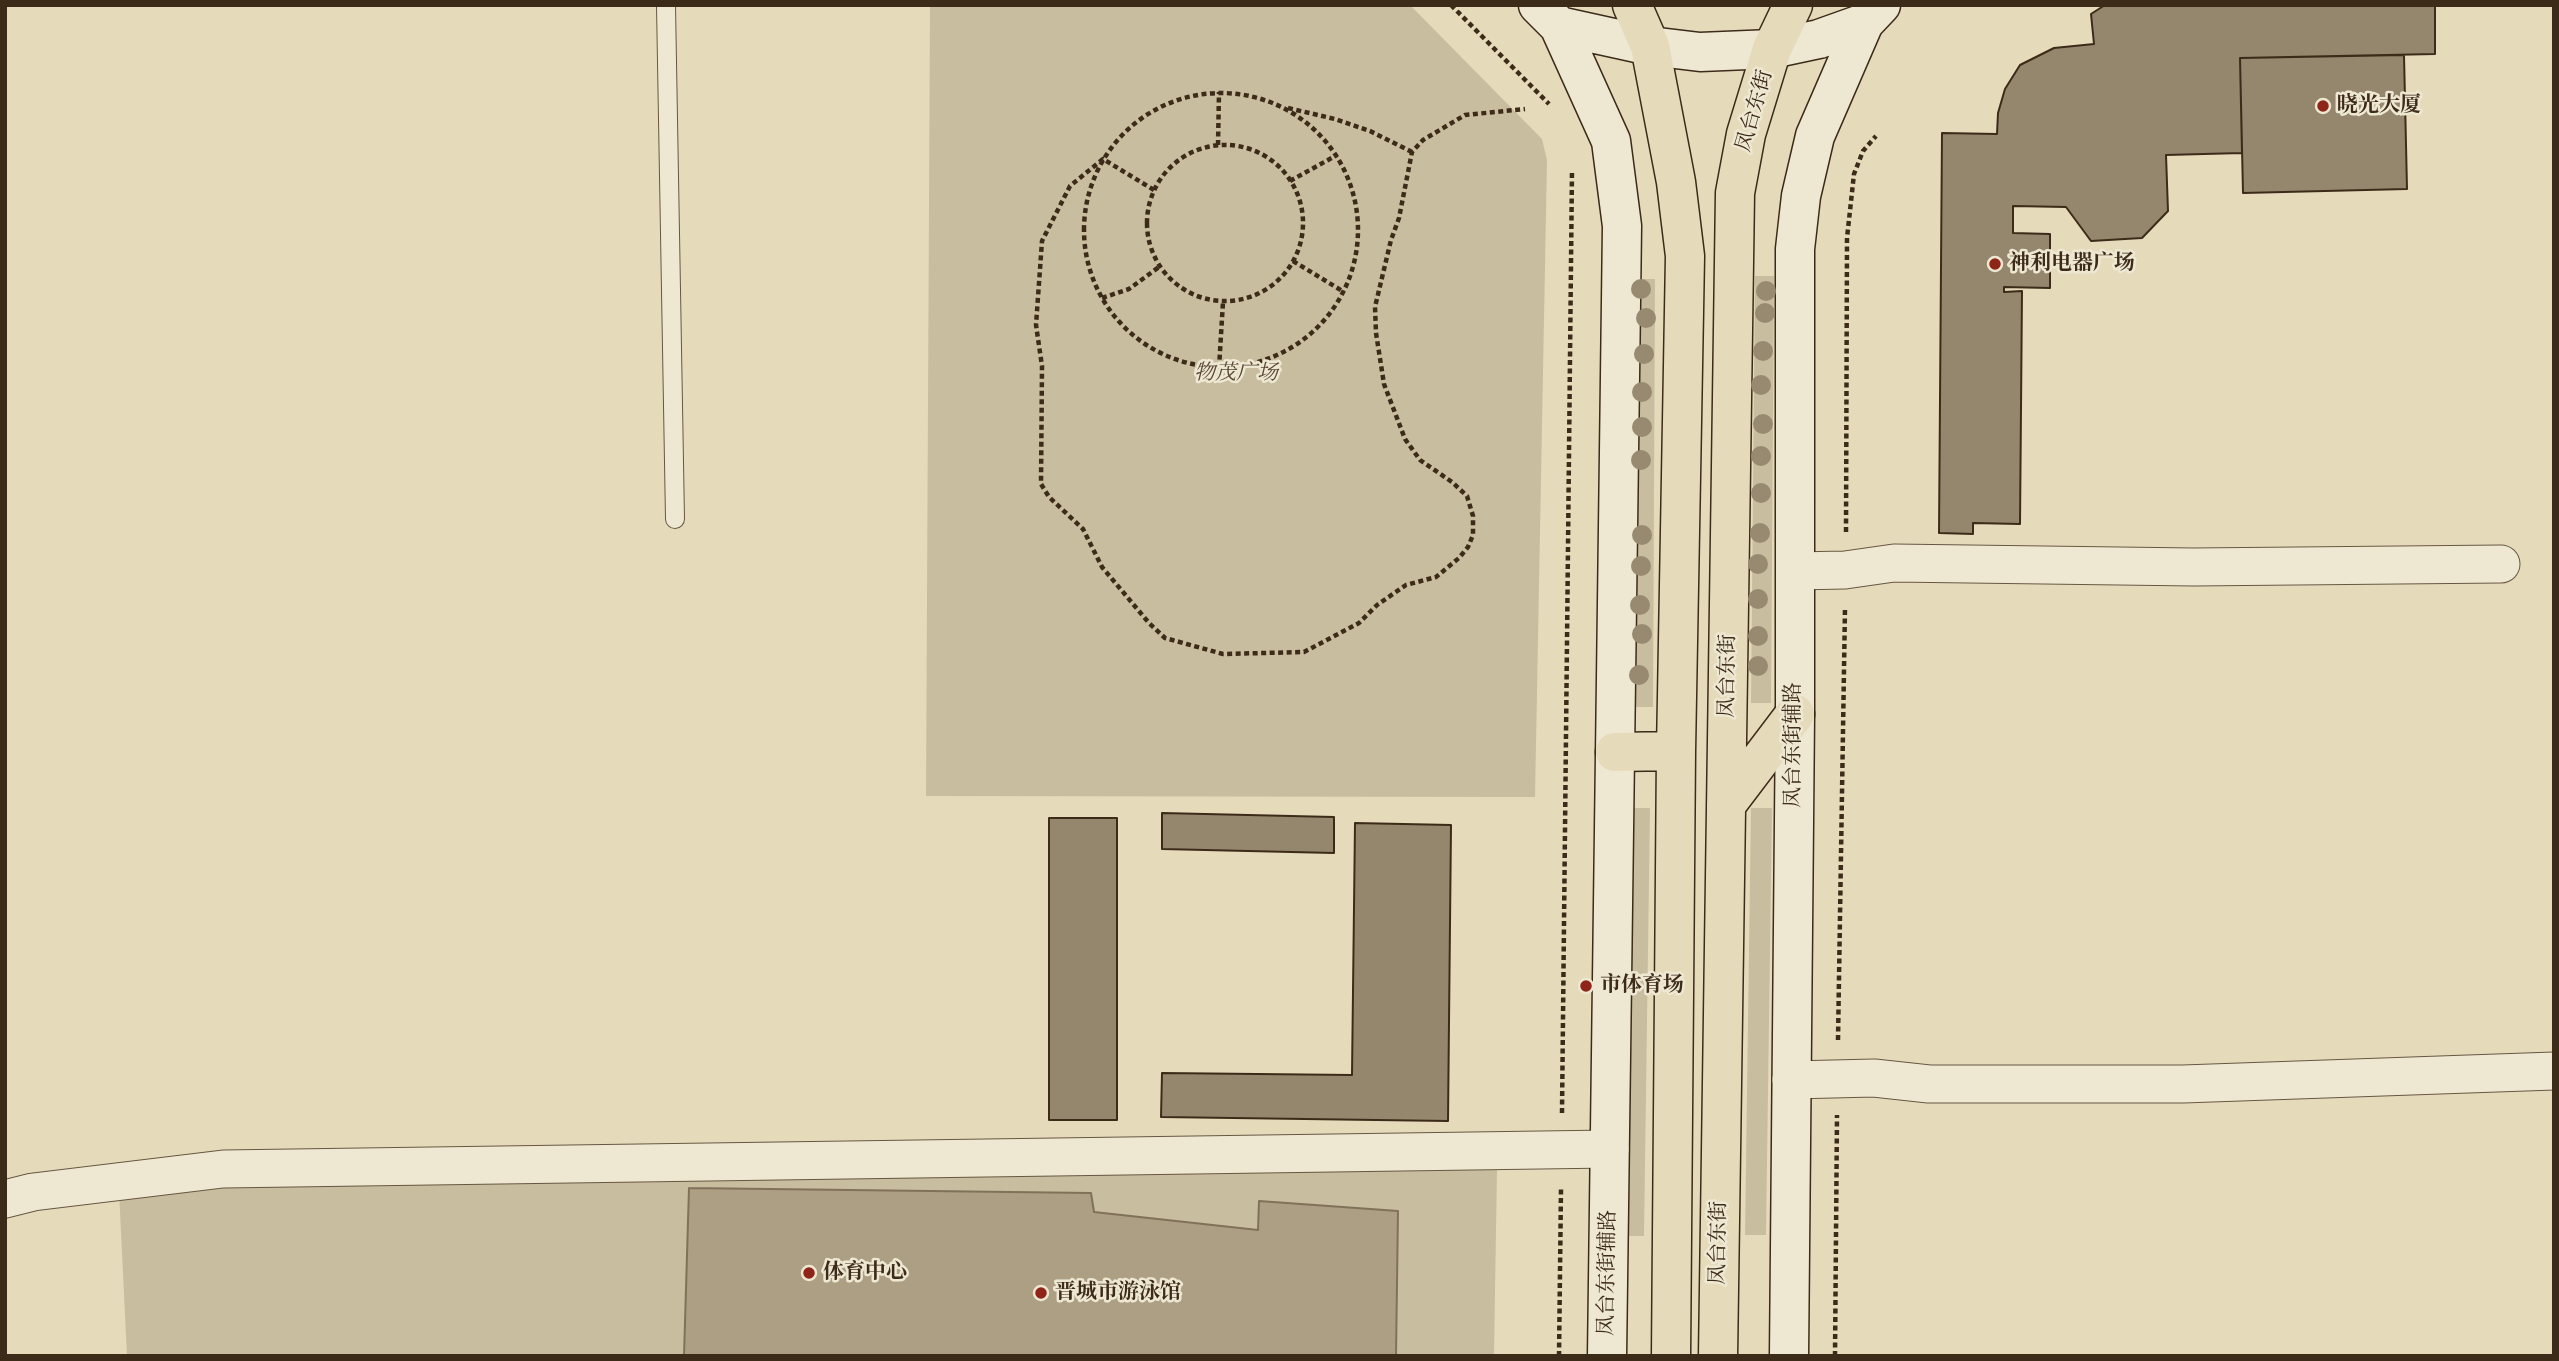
<!DOCTYPE html>
<html>
<head>
<meta charset="utf-8">
<style>
  body { margin:0 }
  #map { position:relative; width:2559px; height:1361px; overflow:hidden; background:#e5dbbb; font-family:Alegreya,serif }
  canvas { display:block }
  .frame { position:absolute; inset:0; border:7px solid #3d2b19; pointer-events:none }
</style>
</head>
<body>
<div id="map">
<canvas width="2559" height="1361"></canvas>
<div class="frame"></div>
</div>
<script>
const ctx = document.querySelector('canvas').getContext('2d');
ctx.lineJoin = 'round';
function fillPath(path, color) { ctx.fillStyle = color; ctx.fill(path, 'evenodd'); }
const poly = rows => new Path2D(rows.map(r => 'M' + r).join(''));
function strokePath(path, color, width, dash) { ctx.strokeStyle = color; ctx.lineWidth = width; ctx.lineCap = dash ? 'butt' : 'round'; ctx.setLineDash(dash || []); ctx.stroke(path); }
function write(font, color, halo, rows, align = 'center') {
  ctx.font = font + ' Alegreya,"Noto Serif SC",serif'; ctx.lineWidth = 5; ctx.setLineDash([]); ctx.textBaseline = 'middle'; ctx.strokeStyle = halo; ctx.fillStyle = color; for (const [text, x, y, turn = 0] of rows) {
    ctx.save(); ctx.translate(x, y); ctx.rotate((+turn || 0) * Math.PI / 180); ctx.textAlign = isNaN(turn) ? turn : align; if (halo) ctx.strokeText(text, 0, 0); ctx.fillText(text, 0, 0); ctx.restore();
  }
}
fillPath(poly([
  [930,5,1410,5,1542,139,1547,160,1535,797,926,796],
  [1755,276,1774,276,1771,703,1751,703],
  [1633,279,1655,279,1653,707,1630,707],
  [1632,808,1650,808,1644,1236,1626,1236],
  [1751,808,1772,808,1766,1235,1745,1235],
  [1497,1168,1494,1356,127,1356,119,1191,221,1176]
]), '#c8bd9f');
const water = poly([
  [689,1188,1091,1193,1094,1212,1258,1230,1259,1201,1398,1211,1396,1356,684,1356,689,1188]
]);
fillPath(water, '#ac9f84');
strokePath(water, '#807159', 2);
const building = poly([
  [2105,5,2435,5,2435,54,2240,58,2242,153,2166,155,2168,211,2142,238,2091,241,2066,207,2013,206,2013,233,2050,234,2050,288,2004,287,2004,292,2022,291,2020,524,1973,523,1973,534,1939,533,1942,133,1997,134,1998,113,2005,89,2020,65,2054,48,2094,44,2091,14,2105,5],
  [2404,55,2407,189,2243,193,2240,58,2404,55],
  [1162,813,1334,817,1334,853,1162,849,1162,813],
  [1049,818,1117,818,1117,1120,1049,1120,1049,818],
  [1355,823,1451,825,1448,1121,1161,1117,1162,1073,1352,1075,1355,823]
]);
fillPath(building, '#94876d');
strokePath(building, '#3d2b19', 2);
const lane = poly([
  [666,5,675,519]
]);
const street = poly([
  [1795,571,1845,570,1894,563,2194,567,2501,564],
  [1791,1080,1874,1078,1929,1084,2183,1084,2554,1071],
  [5,1199,33,1192,223,1169,1610,1149]
]);
const secondary = poly([
  [1538,5,1559,26,1611,141,1622,226,1607,1356],
  [1559,26,1650,46,1700,52,1772,49,1819,39,1864,23],
  [1789,1356,1795,714,1795,249,1801,196,1815,136,1864,23,1881,5]
]);
const primary = poly([
  [1632,5,1650,46,1676,182,1685,256,1676,751,1671,1356],
  [1615,752,1676,751],
  [1726,805,1795,714],
  [1718,1356,1735,193,1746,134,1772,49,1793,5]
]);
strokePath(lane, '#675742', 20);
strokePath(street, '#675742', 39);
strokePath(secondary, '#3d2b19', 41);
strokePath(primary, '#3d2b19', 41);
strokePath(poly([
  [1451,5,1549,104],
  '1084 230a137 137 0 1 1 274 0a137 137 0 1 1-274 0Z',
  [1288,108,1335,119,1370,131,1412,152],
  '1147 223a78 78 0 1 1 156 0a78 78 0 1 1-156 0Z',
  [1218,145,1219,92],
  [1290,181,1337,155],
  [1154,190,1103,159,1070,186,1042,241,1036,325,1042,366,1041,484,1049,497,1083,529,1102,567,1149,623,1165,638,1223,654,1304,652,1359,623,1377,605,1406,585,1436,577,1459,558,1468,547,1473,535,1473,516,1467,496,1452,482,1420,460,1405,439,1384,384,1376,333,1375,307,1391,240,1399,218,1412,152,1423,140,1465,115,1525,109],
  [1293,261,1344,292],
  [1102,298,1129,289,1159,267],
  [1219,368,1223,302],
  [1846,532,1847,238,1854,174,1863,151,1876,136],
  [1838,1040,1845,608],
  [1562,1113,1572,170],
  [1559,1356,1561,1188],
  [1835,1356,1837,1115]
]), '#3d2b19', 4.5, [5, 3.5]);
strokePath(lane, '#eee8d3', 18);
strokePath(street, '#eee8d3', 37);
strokePath(secondary, '#eee8d3', 38);
strokePath(primary, '#e5dbbb', 38);
ctx.fillStyle = '#988a71';
for (const [x, y] of [
  [1641,289],
  [1766,291],
  [1765,313],
  [1646,318],
  [1763,351],
  [1644,354],
  [1761,385],
  [1642,392],
  [1763,424],
  [1642,427],
  [1761,456],
  [1641,460],
  [1761,493],
  [1760,533],
  [1642,535],
  [1758,564],
  [1641,566],
  [1758,599],
  [1640,605],
  [1642,634],
  [1758,636],
  [1758,666],
  [1639,675]
]) { ctx.beginPath(); ctx.arc(x, y, 10, 0, 2 * Math.PI); ctx.fill(); }
for (const [x, y, r, color] of [
  [2323,106,7,"#8f2418"],
  [1995,264,7,"#8f2418"],
  [1586,986,7,"#8f2418"],
  [809,1273,7,"#8f2418"],
  [1041,1293,7,"#8f2418"]
]) { const dot = new Path2D(); dot.arc(x, y, r, 0, 2 * Math.PI); ctx.fillStyle = color; ctx.fill(dot); strokePath(dot, '#eee8d3', 2.5); }
write('bold 21px', '#3d2b19', '#eee8d3', [
  ["晓光大厦",2337,106],
  ["神利电器广场",2009,264],
  ["市体育场",1600,986],
  ["体育中心",823,1273],
  ["晋城市游泳馆",1055,1293]
], 'left');
write('21px', '#3d2b19', '#eee8d3', [
  ["凤台东街",1755,111,-74],
  ["凤台东街",1728,676,-89],
  ["凤台东街辅路",1794,745,-90],
  ["凤台东街",1719,1243,-89],
  ["凤台东街辅路",1608,1273,-89]
]);
write('italic 21px', '#594834', '#eee8d3', [
  ["物茂广场",1236,374]
]);
</script>
</body>
</html>
